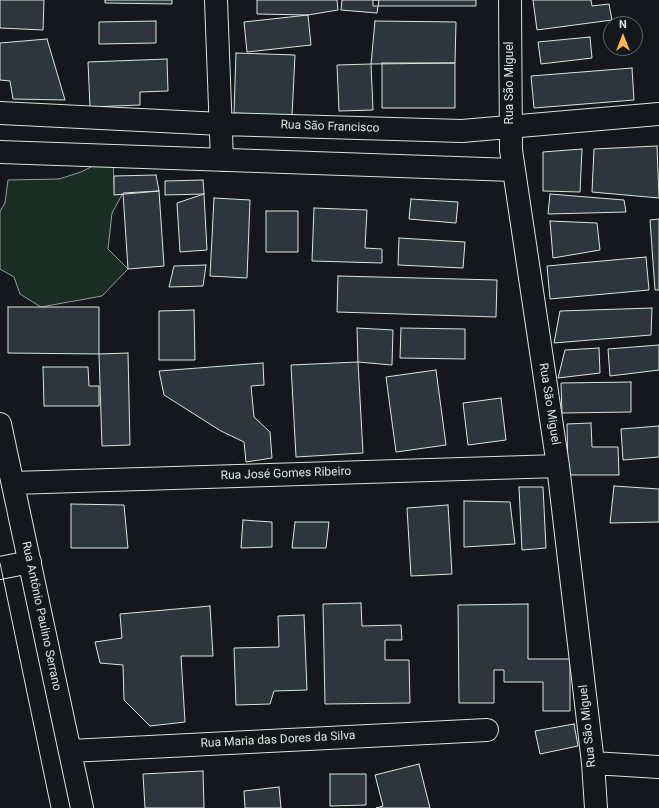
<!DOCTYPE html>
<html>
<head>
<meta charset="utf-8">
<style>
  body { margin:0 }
  #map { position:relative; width:659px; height:808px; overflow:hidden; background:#14181c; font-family:Roboto,sans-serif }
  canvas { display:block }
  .north { position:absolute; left:603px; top:16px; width:40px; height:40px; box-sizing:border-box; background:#14181c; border:1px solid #626a69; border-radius:50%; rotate:0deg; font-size:11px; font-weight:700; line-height:16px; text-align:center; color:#d8e6dc }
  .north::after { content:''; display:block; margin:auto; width:14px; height:18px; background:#ffb74d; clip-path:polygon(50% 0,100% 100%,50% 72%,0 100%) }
</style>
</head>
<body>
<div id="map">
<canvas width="659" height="808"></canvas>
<div class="north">N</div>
</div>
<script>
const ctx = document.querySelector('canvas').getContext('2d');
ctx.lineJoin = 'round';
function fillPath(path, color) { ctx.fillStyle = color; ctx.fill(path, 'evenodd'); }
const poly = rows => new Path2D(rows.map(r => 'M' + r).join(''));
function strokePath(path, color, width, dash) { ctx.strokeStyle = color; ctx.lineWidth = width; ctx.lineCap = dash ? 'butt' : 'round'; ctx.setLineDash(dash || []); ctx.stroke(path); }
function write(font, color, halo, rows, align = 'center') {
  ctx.font = font + ' Roboto,sans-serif'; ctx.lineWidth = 3; ctx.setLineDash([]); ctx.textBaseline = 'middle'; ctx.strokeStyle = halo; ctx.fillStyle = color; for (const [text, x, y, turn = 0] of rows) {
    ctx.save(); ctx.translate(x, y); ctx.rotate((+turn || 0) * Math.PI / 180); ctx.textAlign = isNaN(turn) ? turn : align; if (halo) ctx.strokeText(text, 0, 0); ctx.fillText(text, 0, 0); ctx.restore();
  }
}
const green = poly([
  [113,156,114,185,123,193,112,213,108,249,128,269,102,296,41,307,20,294,14,277,0,269,0,211,5,203,8,180,59,179,81,172,113,156]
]);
fillPath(green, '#1a2d24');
strokePath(green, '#939e99', 1);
const building = poly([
  [0,0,44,0,43,30,0,28,0,0],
  [105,0,172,0,172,4,105,3,105,0],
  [257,0,337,0,338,10,308,15,257,14,257,0],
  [342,0,379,0,377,13,341,10,342,0],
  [373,0,476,0,476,6,373,6,373,0],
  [533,0,591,0,592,6,609,4,612,20,537,30,533,0],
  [308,15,311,45,247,52,244,22,308,15],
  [156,21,156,43,99,44,99,22,156,21],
  [375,21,456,22,455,63,371,64,375,21],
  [590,37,592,58,541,64,538,42,590,37],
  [47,39,65,100,13,99,10,81,0,80,0,43,47,39],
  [236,53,295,55,292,116,234,113,236,53],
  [167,59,168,91,140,92,140,105,90,107,88,62,167,59],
  [382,63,455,63,455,108,382,108,382,63],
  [371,64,373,110,339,111,337,65,371,64],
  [632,68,634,100,534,108,531,76,632,68],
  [657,146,659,198,592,192,594,149,657,146],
  [582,149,580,192,543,191,543,152,582,149],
  [156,175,159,191,114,195,114,176,156,175],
  [203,180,204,194,165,195,165,181,203,180],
  [159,191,164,266,128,269,123,193,159,191],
  [204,194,207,250,180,252,177,203,204,194],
  [550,194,624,200,626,212,548,214,550,194],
  [214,198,250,200,247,278,210,276,214,198],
  [411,199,458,202,456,223,409,219,411,199],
  [314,208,367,210,365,248,382,249,382,263,312,261,314,208],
  [266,211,298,211,298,252,266,252,266,211],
  [659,219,659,290,655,290,650,220,659,219],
  [550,221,597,223,600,250,553,258,550,221],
  [399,238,465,242,463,268,398,265,399,238],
  [646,257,649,290,550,299,547,266,646,257],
  [206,265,203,286,169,287,174,266,206,265],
  [338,276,497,280,496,317,337,312,338,276],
  [8,307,99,307,99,354,8,353,8,307],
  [652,308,651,335,554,343,560,311,652,308],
  [194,310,195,360,159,360,159,311,194,310],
  [357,328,393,330,392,365,358,362,357,328],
  [401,328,465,329,465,359,400,358,401,328],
  [659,345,659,370,610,376,608,349,659,345],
  [599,348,600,373,558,378,565,350,599,348],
  [128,353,130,445,102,446,99,354,128,353],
  [358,362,363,453,296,457,291,365,358,362],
  [263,363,264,385,251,386,254,417,270,432,272,458,246,462,244,442,221,431,164,395,159,371,263,363],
  [43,367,88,367,89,386,99,386,99,406,44,406,43,367],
  [436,370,446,445,396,452,386,377,436,370],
  [631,382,631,412,562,413,561,383,631,382],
  [501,398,506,440,468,445,463,403,501,398],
  [591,423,592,447,618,447,619,475,568,475,567,424,591,423],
  [659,426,659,457,623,460,621,429,659,426],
  [614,486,659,489,659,522,610,523,614,486],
  [519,487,543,487,546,548,522,550,519,487],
  [464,501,510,502,515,544,464,547,464,501],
  [71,504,124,505,128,548,71,548,71,504],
  [448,505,452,574,411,576,407,508,448,505],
  [243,520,272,522,272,547,241,548,243,520],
  [295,522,329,522,326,548,292,548,295,522],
  [361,603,362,626,401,625,402,640,385,640,385,660,409,660,410,703,325,704,323,604,361,603],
  [528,604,528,659,570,659,570,711,543,711,543,682,504,682,504,670,494,670,494,703,459,703,458,605,528,604],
  [210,606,213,656,181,656,185,722,150,726,124,700,123,665,100,663,95,642,122,638,120,614,210,606],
  [304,615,307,690,274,691,270,704,236,705,234,648,279,647,278,616,304,615],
  [574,724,578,746,540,754,535,731,574,724],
  [419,764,430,808,376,808,383,806,375,775,419,764],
  [203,771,204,808,145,808,143,774,203,771],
  [330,774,366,774,366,805,330,806,330,774],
  [279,787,281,808,245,808,244,791,279,787]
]);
fillPath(building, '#2c363c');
strokePath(building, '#d8e6dc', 1);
const street = poly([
  [216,0,222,160],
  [510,0,511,150,558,466,593,763,596,808],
  [0,113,221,124,462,131,659,114],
  [0,152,513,170],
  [0,424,82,808],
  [13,483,558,466],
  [0,568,30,562],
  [70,751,487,730],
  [593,763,659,767]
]);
strokePath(street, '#d8e6dc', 24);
strokePath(street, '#14181c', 22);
strokePath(poly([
  [0,563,51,808]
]), '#d8e6dc', 1);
write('12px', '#d8e6dc', '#14181c', [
  ["Rua São Miguel",510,83,-90],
  ["Rua São Francisco",330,127,2],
  ["Rua São Miguel",549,404,81],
  ["Rua José Gomes Ribeiro",286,474,-2],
  ["Rua Antônio Paulino Serrano",41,616,78],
  ["Rua São Miguel",588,726,-96],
  ["Rua Maria das Dores da Silva",278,740,-3]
]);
</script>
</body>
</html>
